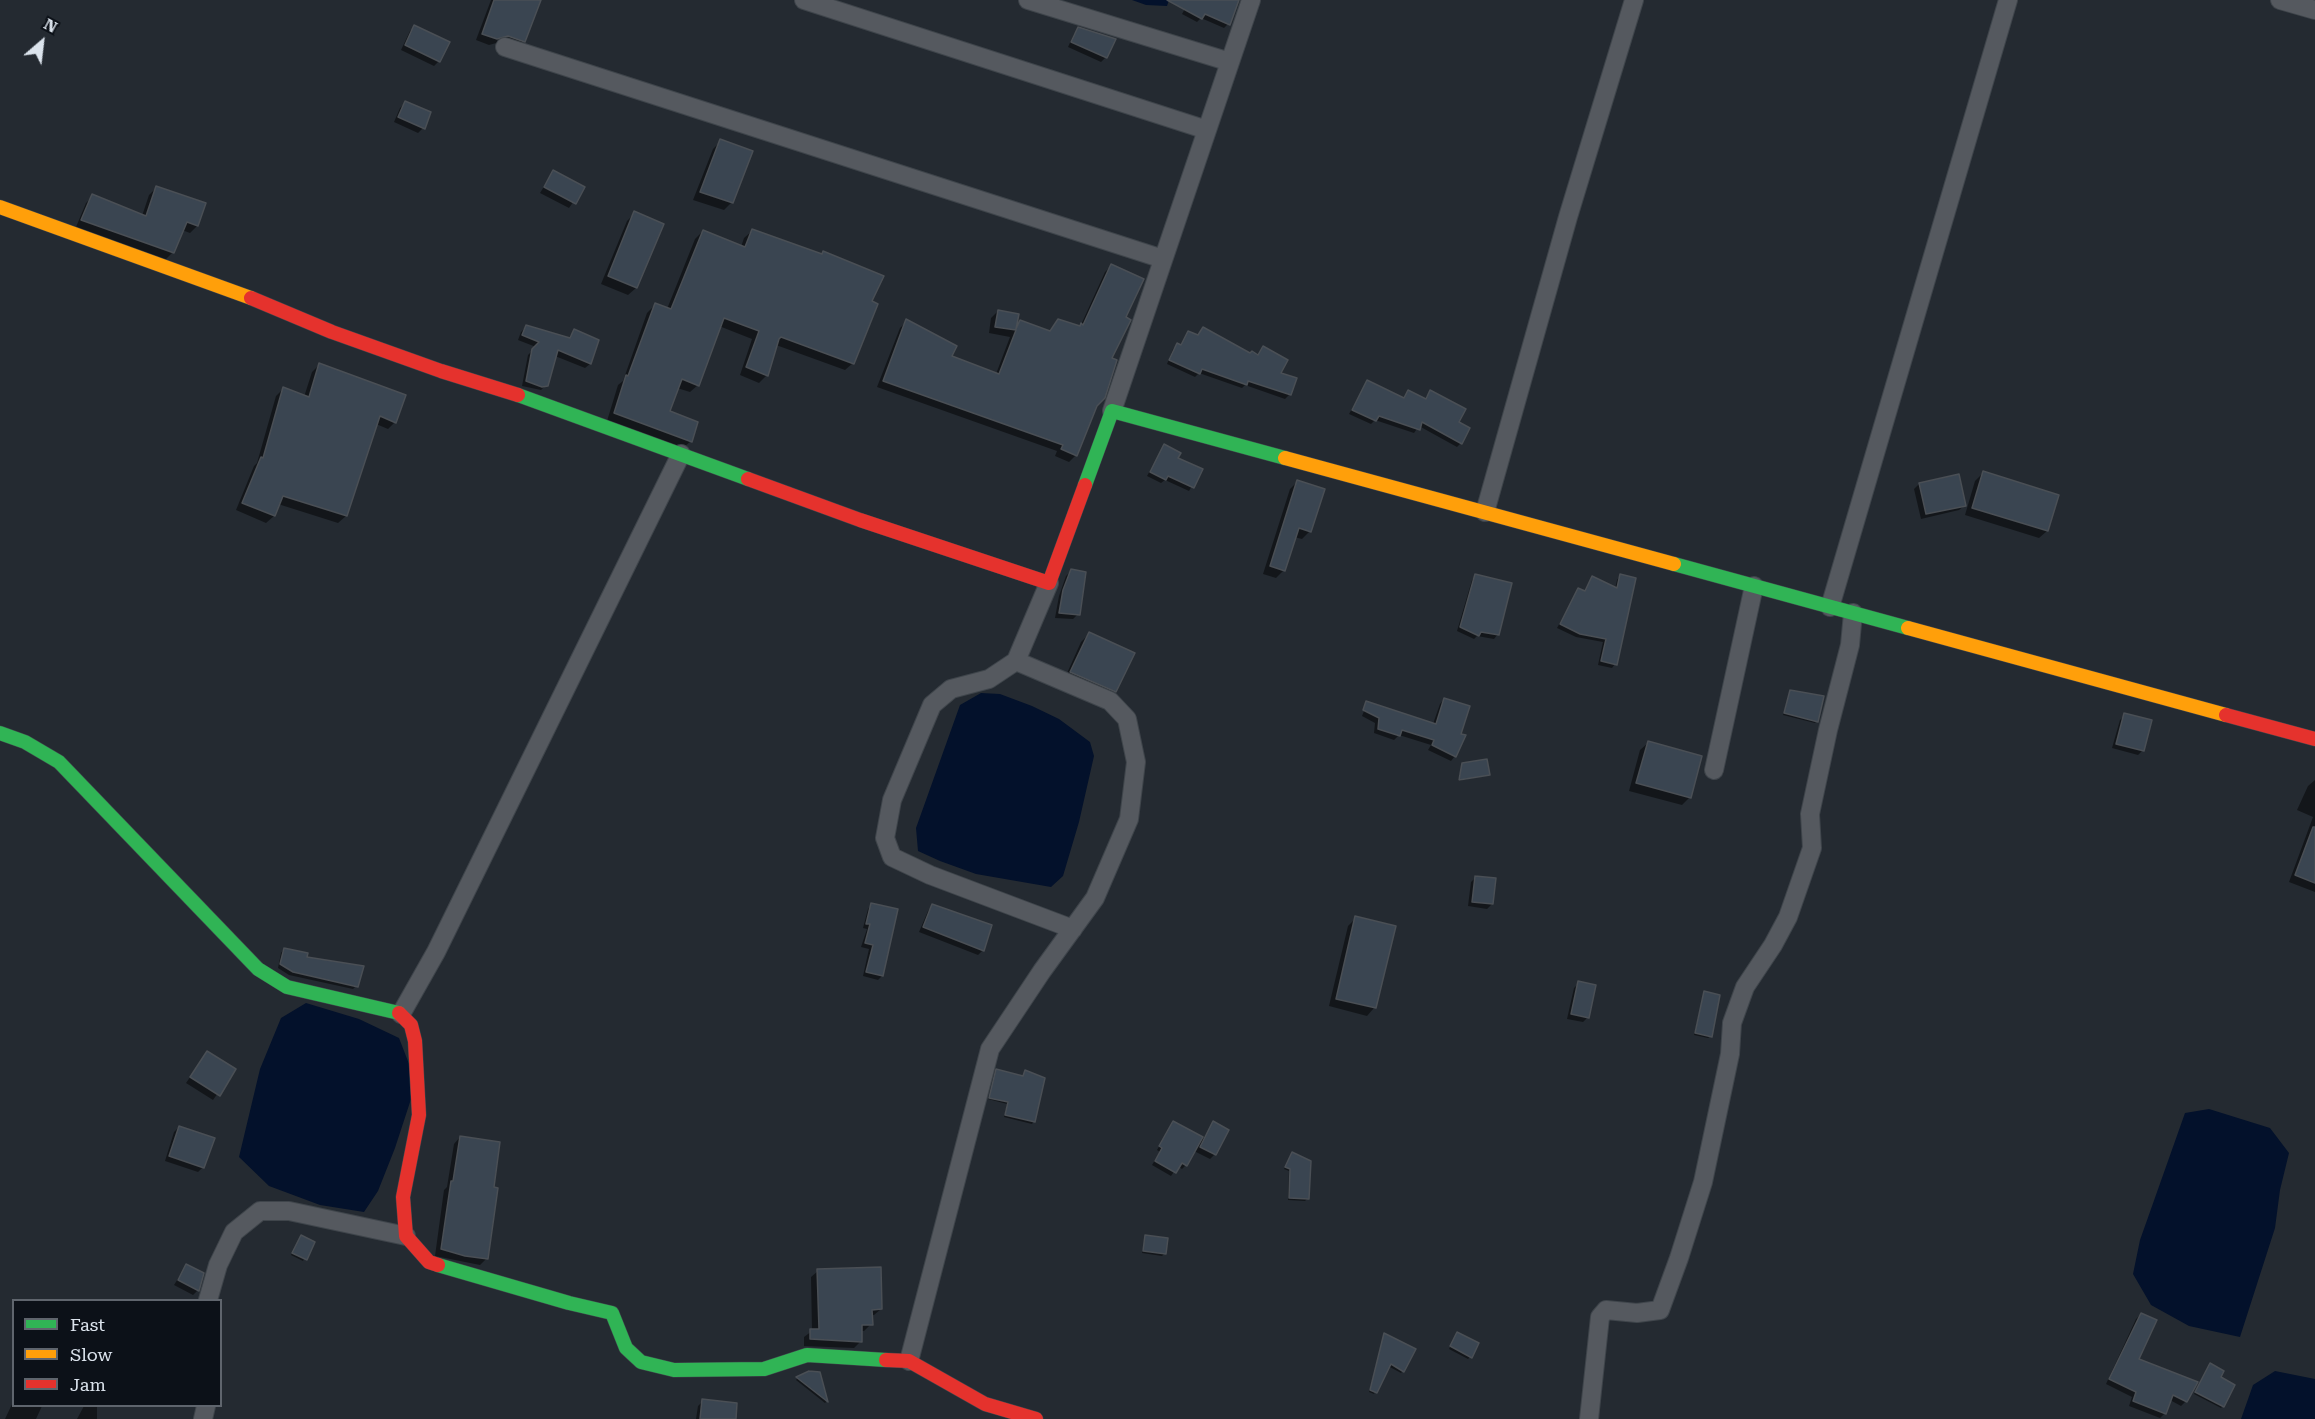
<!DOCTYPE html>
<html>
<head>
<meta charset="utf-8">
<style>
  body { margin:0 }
  #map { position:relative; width:2315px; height:1419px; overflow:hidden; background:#242a31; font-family:"Roboto Serif",serif }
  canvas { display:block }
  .legend { position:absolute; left:12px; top:1299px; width:210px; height:108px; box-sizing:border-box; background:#0c1118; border:2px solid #5f656d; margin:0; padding:8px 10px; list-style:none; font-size:18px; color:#dbe3ec }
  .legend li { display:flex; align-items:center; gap:12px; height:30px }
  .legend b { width:30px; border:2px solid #5f656d }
  .north { position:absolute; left:12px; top:12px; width:60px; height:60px; -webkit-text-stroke:4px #0c1118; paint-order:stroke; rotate:28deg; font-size:16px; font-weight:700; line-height:24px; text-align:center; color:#dbe3ec }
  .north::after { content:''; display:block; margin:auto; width:21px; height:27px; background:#dbe3ec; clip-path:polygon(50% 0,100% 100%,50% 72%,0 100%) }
</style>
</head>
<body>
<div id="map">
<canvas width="2315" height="1419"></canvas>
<ul class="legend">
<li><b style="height:8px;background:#30b455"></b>Fast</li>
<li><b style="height:8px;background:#ff9f0a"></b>Slow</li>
<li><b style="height:8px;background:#e5322d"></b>Jam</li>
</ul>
<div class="north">N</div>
</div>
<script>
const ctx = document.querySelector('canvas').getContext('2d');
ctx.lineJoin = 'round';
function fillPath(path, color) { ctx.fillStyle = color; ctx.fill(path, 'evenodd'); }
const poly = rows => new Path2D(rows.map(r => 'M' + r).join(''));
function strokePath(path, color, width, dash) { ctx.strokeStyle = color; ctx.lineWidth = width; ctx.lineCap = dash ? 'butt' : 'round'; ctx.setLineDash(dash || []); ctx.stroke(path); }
fillPath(poly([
  [1132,0,1169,0,1167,6,1146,5],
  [981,693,1000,694,1032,706,1059,719,1090,742,1094,756,1079,822,1063,876,1051,887,976,874,940,861,918,851,916,828,960,705],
  [306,1003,359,1019,399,1038,411,1069,412,1096,395,1148,378,1191,364,1212,320,1205,269,1186,239,1157,260,1069,281,1018],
  [2209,1109,2270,1128,2289,1153,2280,1190,2275,1228,2240,1337,2189,1326,2151,1305,2133,1274,2140,1240,2185,1113],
  [2275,1371,2315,1379,2315,1419,2241,1419,2253,1385]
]), '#03112b');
fillPath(poly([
  [491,0,539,0,524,41,518,48,500,42,489,45,476,40],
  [1190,0,1237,0,1228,24,1224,28,1201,18,1197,22,1182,14],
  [415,27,439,61,434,66,401,50,410,31],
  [1079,29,1106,57,1101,62,1068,47,1074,34],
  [405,103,423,128,418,133,394,122,400,108],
  [721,141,732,202,724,210,693,200,713,149],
  [553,172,583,188,569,208,540,193],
  [156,188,204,204,197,226,190,233,182,230,172,253,165,260,76,227,86,203,93,196,142,216,149,195],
  [635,213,662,224,636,288,628,295,601,284,627,221],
  [703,231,741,247,744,238,752,231,820,255,823,253,870,301,853,363,845,370,776,345,767,375,759,383,740,375,752,339,719,326,698,385,690,392,677,388,668,412,691,441,683,448,607,421,618,385,623,381,647,313,655,305,667,309,695,239],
  [1112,265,1125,318,1096,405,1076,455,1069,462,1055,456,1057,451,877,387,900,328,907,321,950,357,996,374,1010,337,989,333,991,318,998,311,1015,326,1020,321,1048,332,1058,320,1080,327,1105,272],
  [526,327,568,339,574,331,598,341,590,364,585,368,555,356,546,385,541,390,522,386,528,355,536,347,518,340,521,332],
  [1203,329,1279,374,1295,379,1289,395,1285,399,1245,385,1242,388,1199,373,1195,377,1167,364,1173,349,1177,345,1180,346,1188,332,1197,337],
  [319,365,395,422,388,429,376,424,346,516,338,523,278,504,274,516,266,523,236,510,254,466,257,463,276,396,283,389,304,397,312,372],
  [1367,382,1402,400,1408,392,1424,400,1430,392,1457,422,1461,443,1457,447,1419,426,1414,433,1375,420,1371,424,1349,414],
  [1164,446,1176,458,1201,470,1189,491,1165,480,1161,483,1147,476],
  [1983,473,2057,496,2047,531,2039,538,1965,515,1975,481],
  [1297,482,1310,531,1302,539,1294,537,1284,570,1276,578,1263,574,1290,489],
  [1919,484,1964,506,1959,510,1921,519,1914,489],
  [1071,571,1078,614,1073,619,1055,618,1059,596,1066,576],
  [1476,576,1498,634,1494,639,1477,636,1474,639,1457,631,1472,580],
  [1620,576,1615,664,1612,668,1598,665,1603,642,1576,637,1557,628,1578,590,1584,592,1592,578,1615,589,1617,580],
  [1089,634,1115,691,1107,699,1064,680,1081,642],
  [1790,692,1817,721,1815,723,1783,715],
  [1444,699,1455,756,1451,761,1428,750,1431,745,1399,735,1394,740,1374,733,1375,723,1362,716,1366,706,1364,706,1367,703,1433,724,1440,704],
  [2125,715,2143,750,2138,755,2112,748,2120,720],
  [1648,743,1690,797,1682,805,1629,791,1640,750],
  [1462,765,1488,775,1458,781],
  [2315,780,2315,892,2289,882,2313,817,2297,810,2308,786],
  [1476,877,1492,904,1487,909,1468,906,1471,882],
  [872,904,882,976,878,980,863,976,869,949,861,947,867,929,863,928,868,909],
  [932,906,983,950,978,955,919,932,928,911],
  [1356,918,1394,927,1374,1008,1367,1016,1329,1006,1348,926],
  [284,949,306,958,356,986,353,989,289,975,278,968,281,953],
  [1579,983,1588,1017,1583,1022,1567,1019,1574,988],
  [1704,992,1711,1036,1708,1038,1694,1035],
  [207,1053,234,1070,213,1100,186,1083],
  [997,1071,1022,1077,1025,1072,1034,1121,1032,1124,1004,1117,1007,1104,988,1099],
  [1173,1123,1203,1139,1213,1123,1215,1154,1210,1159,1194,1151,1186,1165,1182,1169,1178,1166,1171,1176,1152,1165,1160,1152,1157,1150],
  [179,1127,203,1167,198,1172,165,1161,174,1132],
  [460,1137,492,1189,486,1259,480,1265,435,1256,444,1190,447,1187,454,1144],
  [1291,1156,1307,1199,1305,1201,1288,1200,1289,1171,1284,1169],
  [1146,1236,1164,1254,1162,1256,1142,1253],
  [299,1239,313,1242,303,1261,291,1255],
  [186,1266,198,1290,193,1295,174,1285],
  [818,1271,881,1309,874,1315,871,1315,871,1324,864,1331,861,1331,860,1342,854,1348,804,1346,804,1337,812,1331,811,1277],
  [2141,1314,2137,1360,2186,1401,2181,1406,2170,1400,2165,1413,2160,1418,2129,1406,2132,1397,2106,1384,2136,1319],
  [1384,1335,1403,1371,1401,1373,1388,1366,1374,1394,1369,1392],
  [1456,1336,1470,1357,1468,1359,1449,1349],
  [2209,1367,2219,1378,2223,1406,2221,1408,2194,1394],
  [819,1373,826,1402,825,1403,796,1380,800,1375],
  [14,1400,14,1406,42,1406,36,1419,5,1419],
  [703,1401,734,1419,696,1419,698,1406],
  [84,1406,97,1406,97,1419,77,1419]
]), '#0007');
const building = poly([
  [494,0,541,0,525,42,508,36,497,39,482,34,494,0],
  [1167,0,1239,0,1230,25,1205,14,1202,19,1167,0],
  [414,25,450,42,440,62,405,45,414,25],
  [1078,27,1116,39,1107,58,1071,42,1078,27],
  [405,101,431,112,425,129,398,117,405,101],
  [720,139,753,151,733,203,700,192,720,139],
  [553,170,585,187,576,204,544,187,553,170],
  [156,186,206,203,198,226,187,222,174,253,81,220,92,194,146,216,156,186],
  [634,211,664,224,637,288,608,276,634,211],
  [752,229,822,254,823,251,884,276,872,301,878,304,854,364,781,337,779,339,768,376,746,367,759,331,724,318,699,386,682,379,670,411,698,422,692,442,614,413,626,375,628,376,655,303,671,309,703,230,745,247,752,229],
  [1111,264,1144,279,1126,317,1131,320,1112,358,1117,360,1105,398,1097,406,1077,456,1061,449,1063,445,883,381,906,319,957,346,952,356,999,374,1016,330,995,327,998,310,1019,314,1016,329,1020,320,1050,331,1058,319,1080,326,1081,323,1083,325,1111,264],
  [526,325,570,338,574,329,599,340,591,364,558,350,548,386,542,387,526,381,532,349,539,342,522,335,526,325],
  [1203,327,1250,353,1252,351,1258,355,1263,346,1288,360,1281,373,1297,378,1291,395,1248,381,1247,385,1202,369,1200,374,1169,360,1177,343,1181,345,1188,331,1198,335,1203,327],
  [319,363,406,395,396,423,380,416,347,516,283,496,275,516,242,503,261,457,263,458,283,387,309,397,319,363],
  [1367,380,1404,398,1408,390,1426,399,1430,390,1466,409,1459,422,1470,428,1462,444,1422,422,1420,430,1379,416,1376,421,1352,410,1367,380],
  [1164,444,1181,453,1178,458,1203,469,1194,488,1168,476,1166,480,1150,472,1164,444],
  [1983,471,2059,495,2048,531,1972,508,1983,471],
  [1959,474,1966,506,1926,514,1919,483,1959,474],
  [1297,480,1325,489,1311,532,1299,528,1285,571,1270,566,1297,480],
  [1071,569,1086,572,1080,615,1059,613,1063,590,1071,569],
  [1475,574,1512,583,1499,635,1481,632,1479,636,1460,627,1475,574],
  [1620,574,1636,578,1617,665,1601,661,1606,639,1580,634,1560,624,1578,588,1585,591,1592,576,1617,588,1620,574],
  [1089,632,1135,653,1116,692,1070,672,1089,632],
  [1790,690,1824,696,1818,722,1784,713,1790,690],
  [1444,698,1470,706,1461,734,1466,735,1456,757,1432,745,1434,740,1402,730,1400,736,1378,729,1379,718,1363,710,1366,701,1436,724,1444,698],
  [2124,713,2152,720,2144,751,2116,744,2124,713],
  [1648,741,1702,756,1691,798,1636,783,1648,741],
  [1487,759,1490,775,1459,780,1462,763,1487,759],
  [2313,827,2315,827,2315,883,2295,875,2313,827],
  [1475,876,1496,878,1493,904,1472,902,1475,876],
  [871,903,898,909,883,976,866,972,873,945,865,943,870,924,866,924,871,903],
  [932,904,992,925,984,951,923,927,932,904],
  [1355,916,1396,926,1376,1008,1336,999,1355,916],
  [284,948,308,953,307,957,364,966,358,987,293,972,280,964,284,948],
  [1578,981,1596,985,1589,1018,1571,1014,1578,981],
  [1704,991,1720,995,1712,1037,1695,1033,1704,991],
  [207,1051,236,1069,220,1096,190,1077,207,1051],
  [996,1069,1023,1076,1025,1070,1045,1078,1035,1122,1005,1115,1008,1102,989,1098,996,1069],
  [1173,1121,1203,1137,1187,1166,1182,1163,1176,1173,1155,1161,1162,1148,1159,1146,1173,1121],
  [1213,1121,1229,1130,1216,1155,1200,1147,1213,1121],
  [179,1126,215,1138,204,1168,169,1156,179,1126],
  [460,1136,500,1142,494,1187,498,1188,488,1259,465,1256,441,1249,451,1181,453,1181,460,1136],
  [1292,1152,1311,1161,1309,1199,1289,1198,1290,1169,1285,1167,1292,1152],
  [301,1235,315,1242,307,1260,292,1253,301,1235],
  [1145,1235,1168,1238,1166,1254,1143,1251,1145,1235],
  [186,1264,204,1273,199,1291,178,1280,186,1264],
  [881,1267,882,1309,872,1310,873,1325,862,1325,862,1342,810,1339,810,1329,819,1329,817,1269,881,1267],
  [2141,1313,2157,1320,2139,1359,2198,1382,2187,1402,2173,1395,2166,1414,2133,1401,2136,1392,2109,1379,2141,1313],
  [1457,1332,1479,1343,1472,1358,1450,1346,1457,1332],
  [1384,1333,1416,1349,1404,1372,1391,1364,1377,1393,1370,1390,1384,1333],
  [2210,1363,2224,1371,2221,1377,2235,1385,2224,1407,2195,1392,2210,1363],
  [809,1371,820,1372,828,1402,796,1377,809,1371],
  [702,1399,737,1403,736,1419,700,1419,702,1399]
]);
fillPath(building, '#3a4551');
strokePath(building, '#4a4f55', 1.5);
const street = poly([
  [804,0,1207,130],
  [1028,0,1230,62],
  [2280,0,2315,10],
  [505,47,1163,259],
  [1112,411,1251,0],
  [1485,512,1568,217,1634,0],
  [1830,607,2008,0],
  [1016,661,989,679,951,689,932,705,892,800,885,838,892,857,930,875,1073,929],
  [1714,770,1754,586],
  [401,1014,436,952,681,454],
  [208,1300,218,1265,234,1232,260,1211,289,1211,406,1236],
  [909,1361,990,1049,1042,971,1095,898,1129,819,1136,762,1127,719,1110,701,1016,661,1049,583],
  [203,1419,206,1406],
  [1589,1419,1600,1317,1606,1310,1637,1313,1660,1310,1679,1258,1703,1182,1730,1054,1732,1023,1745,987,1773,945,1788,917,1812,848,1810,814,1828,730,1850,645,1853,613]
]);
const fast = poly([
  [518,395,748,479],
  [1085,485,1112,411,1285,458],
  [1674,564,1908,628],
  [0,733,25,742,59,762,258,969,287,987,399,1013],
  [438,1265,569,1303,612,1313,626,1348,641,1362,674,1370,764,1369,807,1355,886,1360]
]);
const slow = poly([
  [0,207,251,298],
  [1285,458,1674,564],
  [1908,628,2226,715]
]);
const jam = poly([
  [251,298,332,332,441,371,518,395],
  [748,479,860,520,1049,583,1085,485],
  [2226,715,2315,739],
  [399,1013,411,1025,415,1041,419,1115,403,1197,406,1236,429,1262,438,1265],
  [886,1360,909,1361,985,1404,1036,1419]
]);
strokePath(street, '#3f454b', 20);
strokePath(fast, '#3f454b', 15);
strokePath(slow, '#3f454b', 15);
strokePath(jam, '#3f454b', 15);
strokePath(street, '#55595f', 18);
strokePath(fast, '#30b455', 14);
strokePath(slow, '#ff9f0a', 14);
strokePath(jam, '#e5322d', 14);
</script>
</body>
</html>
